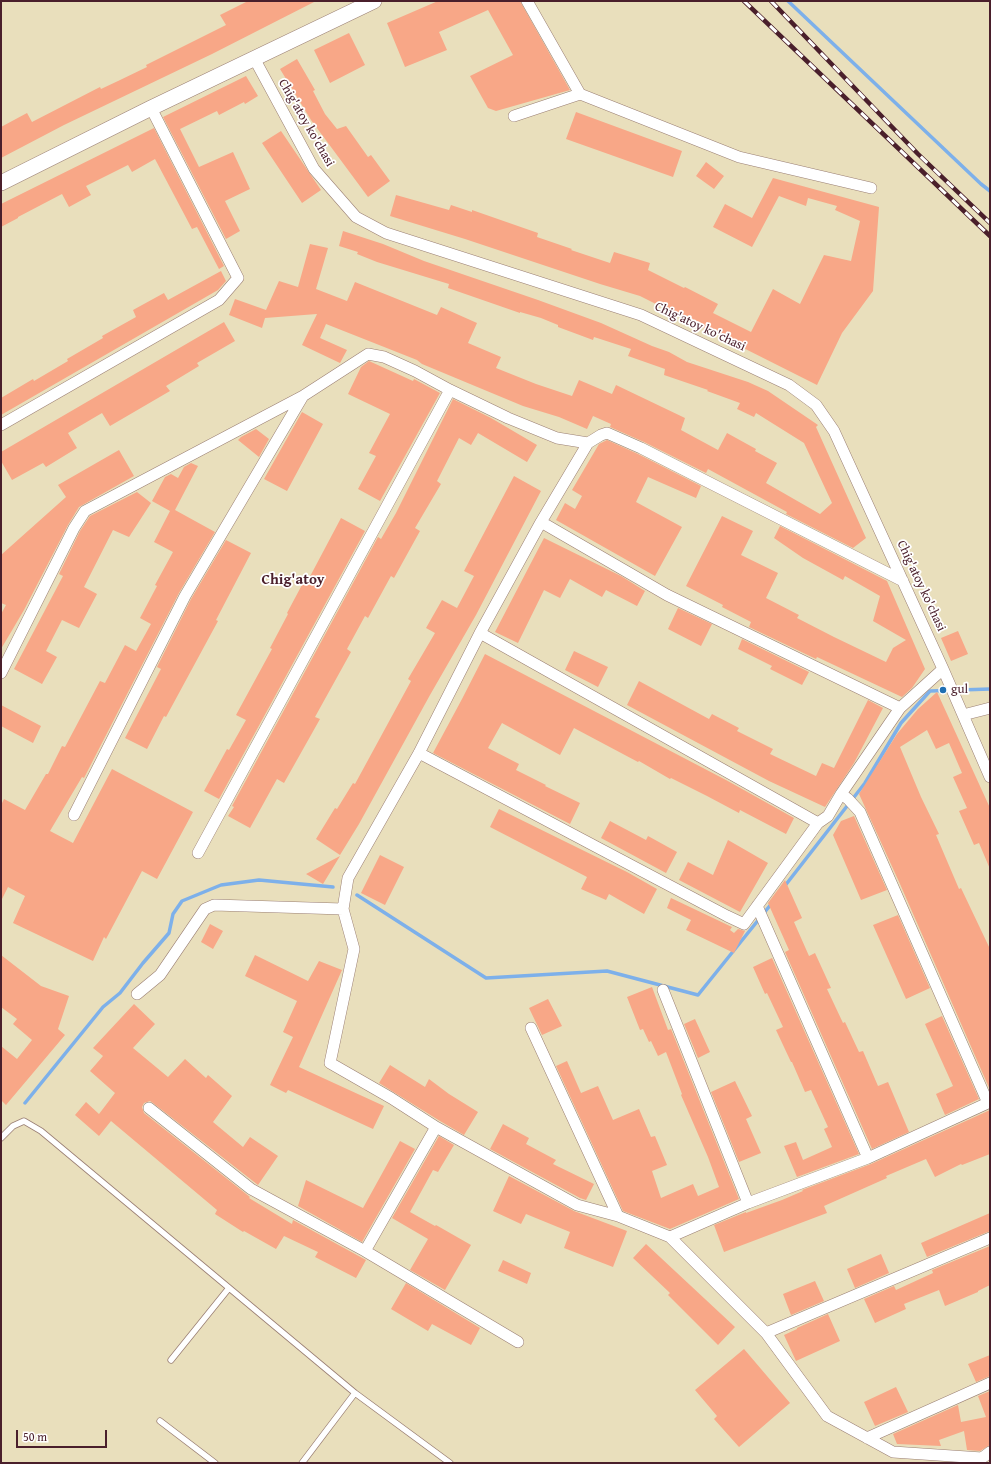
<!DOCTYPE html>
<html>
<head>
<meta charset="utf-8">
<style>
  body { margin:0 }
  #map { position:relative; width:991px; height:1464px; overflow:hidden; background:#e9dfbc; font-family:"Gentium Book Plus",serif }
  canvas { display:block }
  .frame { position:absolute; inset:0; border:2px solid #4a1f2b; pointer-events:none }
  .scale { position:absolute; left:16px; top:1430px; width:91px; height:18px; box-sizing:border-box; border:2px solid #4a1f2b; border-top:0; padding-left:5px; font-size:12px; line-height:14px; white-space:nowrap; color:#4a1f2b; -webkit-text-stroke:3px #fff; paint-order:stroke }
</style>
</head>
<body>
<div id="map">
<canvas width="991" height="1464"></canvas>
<div class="frame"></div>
<div class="scale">50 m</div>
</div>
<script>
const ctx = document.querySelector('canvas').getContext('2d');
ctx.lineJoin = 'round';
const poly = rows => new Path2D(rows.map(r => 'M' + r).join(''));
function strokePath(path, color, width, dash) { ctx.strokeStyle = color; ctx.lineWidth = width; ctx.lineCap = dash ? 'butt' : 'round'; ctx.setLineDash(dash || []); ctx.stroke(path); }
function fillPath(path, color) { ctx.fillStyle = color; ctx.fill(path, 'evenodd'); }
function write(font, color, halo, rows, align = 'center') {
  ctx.font = font + ' "Gentium Book Plus",serif'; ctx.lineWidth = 3.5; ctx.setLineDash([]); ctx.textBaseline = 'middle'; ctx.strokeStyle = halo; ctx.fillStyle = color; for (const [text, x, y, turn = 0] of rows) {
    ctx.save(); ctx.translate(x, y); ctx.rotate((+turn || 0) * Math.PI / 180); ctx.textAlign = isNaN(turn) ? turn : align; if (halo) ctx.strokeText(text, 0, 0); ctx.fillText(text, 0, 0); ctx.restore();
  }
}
strokePath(poly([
  [788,1,981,184,990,191],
  [784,887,865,783,901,723,930,691,990,689],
  [357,895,486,978,607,971,698,995,772,903],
  [25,1103,103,1007,120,993,143,963,169,933,173,914,182,901,221,885,259,880,333,887]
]), '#7db0ea', 3.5);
fillPath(poly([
  [248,1,316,1,212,54,64,125,1,158,1,127,27,113,32,122,100,87,101,89,118,81,147,67,146,65,226,25,220,15],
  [438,1,520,1,570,90,496,111,488,108,470,76,513,55,488,10,439,32,447,50,405,67,387,23],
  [349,33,365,65,330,83,314,50],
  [297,59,315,90,313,91,325,114,337,129,346,126,368,157,371,155,390,181,368,197,311,120,280,69],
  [246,76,258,96,245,104,244,102,219,115,217,111,180,129,199,167,233,152,250,189,225,201,240,231,226,239,163,117],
  [576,112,682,151,673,177,566,139],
  [154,128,224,266,219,269,197,227,192,229,155,159,132,172,128,165,86,186,91,195,69,207,62,194,18,217,18,218,1,227,1,204],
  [281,131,321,190,302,203,262,143],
  [706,162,724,176,714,189,696,176],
  [773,178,879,207,873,291,842,333,817,385,640,296,600,284,465,239,390,216,396,195,449,210,451,205,472,212,472,210,538,233,537,237,572,249,571,250,610,263,614,252,650,263,648,270,684,288,685,287,718,304,713,313,751,332,773,289,800,304,824,255,851,261,860,221,835,210,837,206,808,198,806,206,779,196,752,247,713,227,725,204,752,218],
  [343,231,383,244,424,261,538,300,601,323,652,346,669,352,687,362,748,382,768,391,818,425,816,427,866,538,853,548,786,514,787,512,708,469,706,473,644,442,610,427,611,424,593,416,587,429,559,417,523,406,422,364,417,360,326,324,320,338,347,350,340,363,302,345,317,314,265,318,262,328,229,315,235,299,266,310,279,281,298,287,310,244,328,248,316,289,347,301,355,282,437,315,441,307,477,323,468,343,501,357,496,368,536,384,572,396,579,380,612,394,616,385,685,418,681,430,718,450,727,433,756,449,755,451,777,463,766,483,820,514,832,503,804,443,756,413,754,417,737,409,740,403,707,391,708,390,664,375,665,369,628,356,631,349,594,337,593,340,558,327,558,325,541,318,520,312,520,313,448,288,449,284,377,262,357,254,358,252,339,246],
  [221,271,226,281,218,290,1,415,1,398,33,379,34,381,68,361,67,359,103,338,102,336,136,317,133,310,164,293,168,300],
  [224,322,235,341,197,363,199,366,166,386,170,391,110,426,102,413,68,433,77,448,46,467,43,463,12,480,1,461,1,452],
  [369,361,413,381,414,379,440,393,380,501,358,489,376,456,369,453,390,414,348,394,361,367],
  [453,399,491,418,537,445,527,462,478,433,471,445,459,438,437,481,441,484,415,528,420,531,394,578,391,576,368,618,365,616,347,649,351,652,315,717,320,719,284,783,277,779,250,828,228,816,234,807,232,806,378,537,381,539,396,513],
  [302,412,323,424,287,491,264,479],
  [256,429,269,439,259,457,238,440,241,437],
  [607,440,638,454,701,486,696,498,648,477,636,502,682,527,655,576,556,520,565,503,575,509,582,496,572,490,599,444],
  [119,450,134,476,79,507,68,525,24,610,1,649,1,614,6,605,1,603,1,555,66,497,58,485],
  [191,463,198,466,175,510,215,532,179,593,84,778,82,777,50,831,73,843,112,769,193,812,157,879,142,871,106,939,104,937,93,961,13,923,25,896,8,887,1,901,1,805,4,799,25,810,46,774,48,774,62,746,65,747,100,681,105,683,125,645,136,651,151,624,140,618,157,586,155,585,173,552,154,542,170,511,152,501,165,477,171,474,178,478,184,467],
  [514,476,541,491,476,615,430,695,359,824,340,855,316,839,335,808,337,809,353,783,355,784,411,681,408,679,435,633,426,628,442,600,457,608,474,576,464,571],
  [137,492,151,503,129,537,113,530,84,587,97,594,79,628,62,620,46,651,57,657,42,684,14,669,63,576,59,574,80,531,90,516],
  [722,516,753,531,741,555,778,573,766,598,799,615,797,618,834,637,886,662,893,648,906,640,873,621,880,596,845,576,843,580,803,558,774,538,780,526,887,581,925,669,912,688,902,697,817,657,816,659,749,627,751,622,722,607,723,605,686,586],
  [341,518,365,531,219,799,204,791,227,749,229,750,246,720,236,715,272,649,270,648,288,614,287,613,303,583,306,584],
  [544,538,621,576,645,591,637,606,606,590,602,597,570,579,560,598,544,590,518,643,495,632],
  [226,540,251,553,216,620,218,621,166,717,164,716,147,749,125,738,161,669,157,667,191,599],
  [678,608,712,624,701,646,668,629],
  [958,631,968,654,951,661,941,638],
  [742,639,809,672,802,685,770,669,772,666,738,649],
  [574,651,608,667,598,687,565,670],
  [485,654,726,780,794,818,786,834,740,810,739,813,707,796,671,778,670,779,639,761,638,762,574,728,560,755,502,723,488,748,519,764,516,770,546,785,545,786,580,803,570,824,433,753,462,699],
  [639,681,709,719,712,714,739,728,737,731,773,749,770,754,816,776,822,763,834,768,868,700,883,708,854,763,825,807,769,781,627,705],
  [937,692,990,808,990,869,979,843,974,845,959,811,967,808,953,777,962,773,949,743,936,749,927,730,900,747,921,797,939,834,936,835,959,889,961,888,990,949,990,1090,900,884,859,794,897,734,918,709],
  [1,705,41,726,33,743,1,726],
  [499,809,627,872,657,889,644,914,609,894,606,900,581,889,587,877,490,827],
  [854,816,887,890,861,900,833,835,841,821],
  [610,821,646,840,648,836,677,852,666,873,601,838],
  [728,840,768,863,740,912,679,880,688,862,713,875],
  [380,855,404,867,385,905,361,893],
  [340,856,323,884,306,874],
  [785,880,802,918,794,922,809,956,815,953,831,988,827,989,843,1023,845,1022,859,1052,863,1051,878,1086,888,1082,909,1132,872,1149,785,952,789,950,768,903],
  [671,898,732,927,730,930,734,933,738,929,745,931,734,953,686,930,691,920,667,908],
  [898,915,930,988,906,999,873,925],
  [210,924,223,931,213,949,201,942],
  [1,955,41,986,69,996,58,1029,65,1035,6,1105,1,1100,1,1046,17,1059,32,1040,13,1024,17,1019,1,1007],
  [255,955,308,981,319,961,342,970,299,1067,384,1106,373,1129,288,1090,286,1093,270,1085,293,1037,283,1032,297,1001,245,976],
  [772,958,859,1154,797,1177,784,1146,796,1142,803,1160,832,1147,824,1129,828,1127,811,1090,805,1092,792,1062,791,1062,776,1030,783,1027,767,993,765,994,753,967],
  [652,987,668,1030,671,1029,739,1199,670,1229,623,1211,556,1066,567,1061,581,1093,598,1086,613,1120,639,1109,651,1137,655,1136,667,1165,652,1171,661,1198,693,1184,698,1196,719,1187,708,1157,681,1095,682,1094,666,1052,658,1056,651,1041,649,1042,643,1029,640,1030,627,997],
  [548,999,562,1026,542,1035,529,1008],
  [134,1004,155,1024,133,1048,168,1077,185,1059,206,1078,208,1075,232,1096,213,1122,243,1147,250,1137,278,1156,258,1185,153,1103,150,1101,144,1103,142,1107,144,1113,250,1197,249,1198,292,1224,293,1220,366,1260,356,1278,315,1257,318,1252,284,1236,276,1249,244,1231,243,1232,215,1214,217,1210,111,1121,99,1136,75,1115,86,1102,99,1114,115,1093,90,1071,103,1056,93,1048],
  [942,1016,979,1099,945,1115,936,1094,953,1086,925,1024],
  [695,1019,710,1052,698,1058,684,1024],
  [390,1065,425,1087,429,1079,449,1094,478,1112,464,1135,440,1121,379,1083],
  [735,1081,752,1116,746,1119,761,1153,739,1162,711,1092],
  [990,1110,990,1154,962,1165,961,1164,935,1177,926,1159,886,1176,887,1178,824,1206,827,1213,724,1252,714,1225,746,1212,746,1213,782,1200,803,1191,802,1190,871,1164],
  [503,1124,529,1138,526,1144,556,1160,553,1164,594,1184,586,1200,580,1198,490,1149],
  [439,1136,454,1145,438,1172,433,1170,410,1212,435,1226,436,1225,471,1245,445,1290,410,1270,428,1239,392,1218],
  [400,1141,415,1149,362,1242,298,1206,306,1180,363,1208],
  [509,1176,574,1211,627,1231,613,1267,564,1248,570,1232,526,1214,521,1224,493,1211],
  [990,1213,990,1231,927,1257,921,1243],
  [646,1244,735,1327,718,1345,668,1295,670,1293,633,1258],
  [990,1246,990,1285,978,1291,978,1292,945,1306,939,1290,904,1304,906,1309,875,1323,864,1299,894,1286,896,1290,933,1273,932,1270],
  [881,1254,889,1273,855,1288,847,1269],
  [503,1260,531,1273,527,1284,498,1271],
  [815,1281,824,1301,791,1315,783,1294],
  [406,1283,480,1328,471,1345,432,1324,428,1331,391,1309],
  [828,1314,840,1341,796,1361,784,1335,797,1329,797,1328],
  [744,1349,790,1403,739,1447,714,1419,717,1416,695,1390],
  [990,1355,990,1376,976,1382,968,1364],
  [896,1387,908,1412,875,1426,864,1402],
  [990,1391,990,1445,980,1451,967,1450,964,1431,939,1440,941,1446,897,1444,893,1434,958,1405,961,1422,986,1417,978,1396]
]), '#f8a787');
const service = poly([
  [1,1138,13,1126,24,1121,41,1131,355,1393,450,1463],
  [171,1360,229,1288],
  [160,1421,215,1463],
  [302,1463,355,1393]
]);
const minor = poly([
  [527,1,580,94,739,157,871,188],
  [254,58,314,169,356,217,386,233,641,315,789,385,816,405,834,431,943,669,990,777],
  [514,116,580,94],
  [1,425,219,300,238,278,151,108],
  [588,443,541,522,480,633,419,753,348,878,343,909,354,949,330,1063,391,1098,436,1127,577,1205,618,1216,670,1237,766,1333,827,1416,893,1452,982,1458,990,1452],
  [541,522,667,595,900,708],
  [480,633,818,823],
  [1,673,74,528,85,511,303,396,368,354,384,357,415,371,450,390,508,418,557,438,588,443,601,435,607,433,641,448,903,581],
  [963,715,990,708],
  [419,753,727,916,744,924,818,823,828,816,841,794,900,708,943,669],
  [841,794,848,799,860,812,988,1103],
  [74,815,185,596,303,396],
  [198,853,450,390],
  [757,906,868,1158],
  [663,990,748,1203],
  [137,994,160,975,205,909,214,905,343,909],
  [531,1028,618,1216],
  [149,1108,251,1189,365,1251,518,1342],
  [670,1237,748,1203,868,1158,990,1102],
  [365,1251,436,1127],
  [766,1333,990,1238],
  [867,1438,990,1383]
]);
const secondary = poly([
  [1,183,151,108,374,1]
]);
strokePath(service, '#9a7f74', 7);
strokePath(minor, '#9a7f74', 12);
strokePath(secondary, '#9a7f74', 16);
strokePath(service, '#fff', 5.5);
strokePath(minor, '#fff', 11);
strokePath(secondary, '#fff', 15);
const rail = poly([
  [744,1,990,236],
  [771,1,918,154,990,223]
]);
strokePath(rail, '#4a1f2b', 4.5);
strokePath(rail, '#fff', 3, [9]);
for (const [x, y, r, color] of [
  [943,690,4,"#1f6fb2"]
]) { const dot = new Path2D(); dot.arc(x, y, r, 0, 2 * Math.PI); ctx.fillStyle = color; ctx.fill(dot); strokePath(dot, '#fff', 1.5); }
write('13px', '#4a1f2b', '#fff', [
  ["Chig'atoy ko'chasi",306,123,60],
  ["Chig'atoy ko'chasi",700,327,25],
  ["Chig'atoy ko'chasi",921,586,65]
]);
write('13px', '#4a1f2b', '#fff', [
  ["gul",951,690]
], 'left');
write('bold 15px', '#4a1f2b', '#fff', [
  ["Chig'atoy",293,580]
]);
</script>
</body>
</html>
